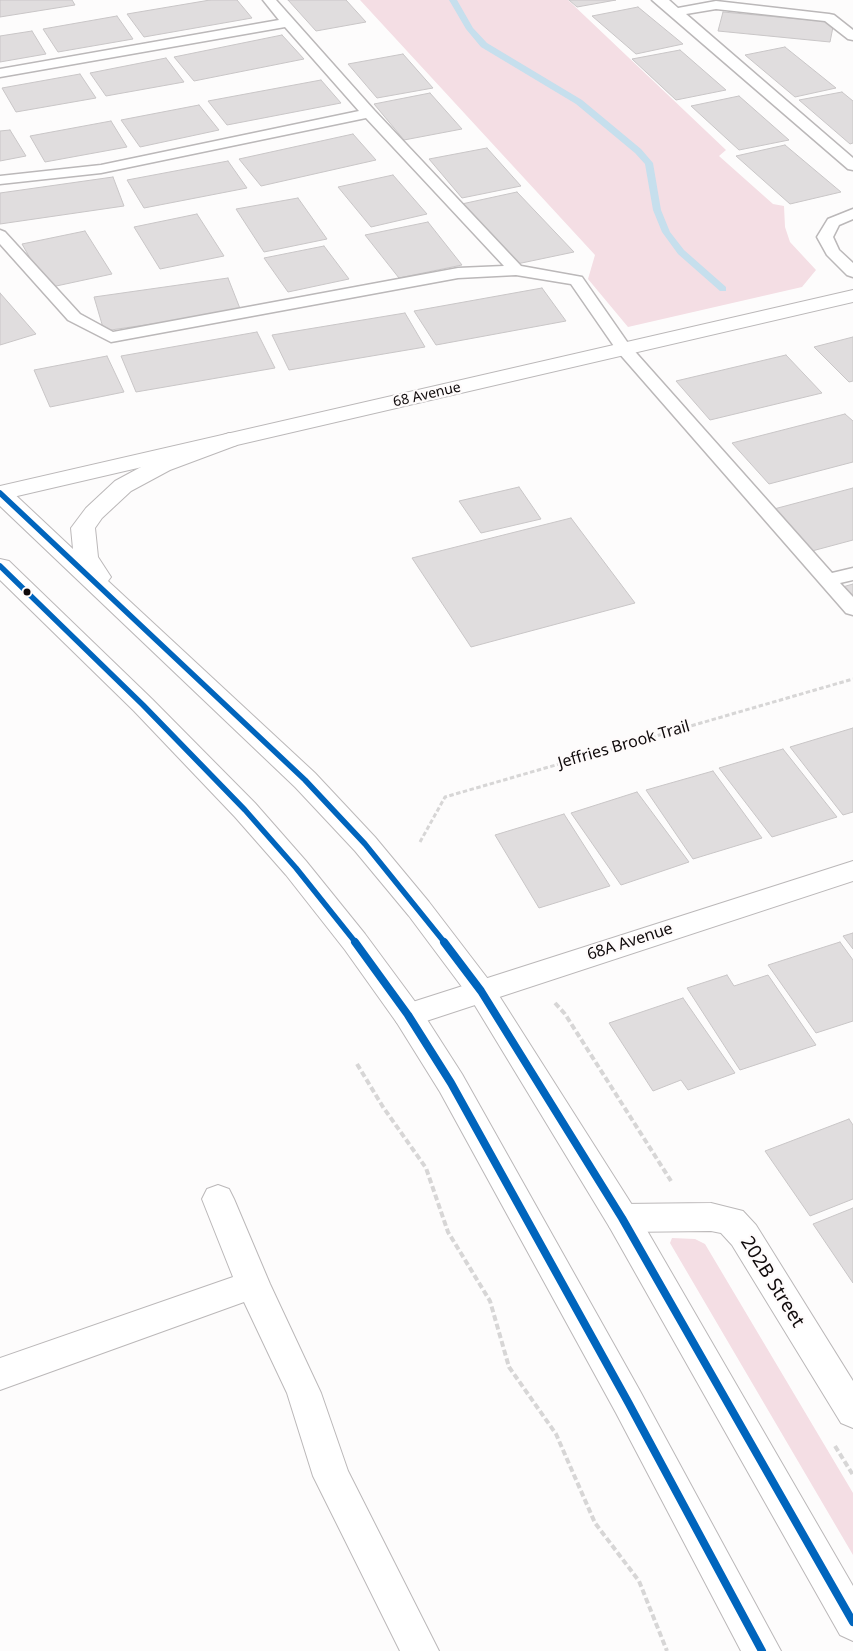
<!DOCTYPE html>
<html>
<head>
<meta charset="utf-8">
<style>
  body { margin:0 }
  canvas { display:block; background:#fdfcfc }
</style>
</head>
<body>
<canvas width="853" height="1651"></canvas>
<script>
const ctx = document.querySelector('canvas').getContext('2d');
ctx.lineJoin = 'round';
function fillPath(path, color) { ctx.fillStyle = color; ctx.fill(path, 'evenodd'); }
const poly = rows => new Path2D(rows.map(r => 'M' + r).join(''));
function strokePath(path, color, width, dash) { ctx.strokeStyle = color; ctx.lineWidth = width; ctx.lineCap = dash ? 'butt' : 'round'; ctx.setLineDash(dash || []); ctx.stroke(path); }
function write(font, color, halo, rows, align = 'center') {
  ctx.font = font + ' "Noto Sans",sans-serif'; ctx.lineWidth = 4.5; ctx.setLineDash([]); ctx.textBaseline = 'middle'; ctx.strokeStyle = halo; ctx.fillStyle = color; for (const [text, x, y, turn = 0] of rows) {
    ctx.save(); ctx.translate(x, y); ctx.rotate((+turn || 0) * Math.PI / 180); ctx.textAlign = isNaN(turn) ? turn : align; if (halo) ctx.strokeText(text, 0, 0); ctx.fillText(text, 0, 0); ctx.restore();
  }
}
fillPath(poly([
  [360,0,568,0,726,150,719,156,773,204,784,206,785,227,790,242,816,270,802,287,628,327,588,279,595,255],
  [672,1238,695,1239,705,1244,853,1493,853,1555,670,1243]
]), '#f4dee4');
fillPath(poly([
  [449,0,457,0,473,28,487,43,582,100,641,149,653,163,661,210,670,232,684,250,726,287,726,291,720,291,678,254,662,232,653,210,645,164,635,153,576,104,481,47,466,29,449,0]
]), '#c6dfed');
const building = poly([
  [0,0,72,0,75,5,0,17,0,0],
  [210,0,237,0,252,18,144,37,127,14,210,0],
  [288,0,346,0,366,22,316,31,288,0],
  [569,0,616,0,577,7,569,0],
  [638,7,683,44,636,54,592,16,638,7],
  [723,12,834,22,830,42,718,31,723,12],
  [117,16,133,39,58,52,43,29,117,16],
  [32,31,46,54,0,62,0,36,32,31],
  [282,35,304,59,194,81,174,57,282,35],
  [785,47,836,88,795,97,745,55,785,47],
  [680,50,726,90,676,100,632,59,680,50],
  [403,54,433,88,377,98,348,64,403,54],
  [166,58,184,82,106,96,90,73,166,58],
  [80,74,96,98,16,112,2,88,80,74],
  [321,80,341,103,227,125,208,101,321,80],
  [842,92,853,101,853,143,850,144,799,100,842,92],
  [430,93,462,129,404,140,374,104,430,93],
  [739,96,789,140,739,150,691,106,739,96],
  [199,105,219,130,140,147,121,120,199,105],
  [111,121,127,147,45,162,30,136,111,121],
  [10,130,26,156,0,161,0,131,10,130],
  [353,134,376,160,261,186,239,159,353,134],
  [785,145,841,192,790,204,736,156,785,145],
  [487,148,521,186,462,198,429,159,487,148],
  [228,161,247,188,144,208,127,180,228,161],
  [393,175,427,214,371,227,338,187,393,175],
  [113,177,124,206,0,224,0,193,113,177],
  [517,192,574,252,512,265,457,205,517,192],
  [298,198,327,239,264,252,236,209,298,198],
  [197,214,224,256,160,269,134,227,197,214],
  [428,222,462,265,399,278,365,235,428,222],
  [85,231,112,274,47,288,22,244,85,231],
  [324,246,349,279,288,292,264,258,324,246],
  [228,278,241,311,104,331,94,297,228,278],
  [542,288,566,321,436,345,414,311,542,288],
  [0,293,36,334,0,345,0,293],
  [405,313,425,347,289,370,272,335,405,313],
  [257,332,275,368,136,392,121,356,257,332],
  [853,337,853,381,849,382,814,347,853,337],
  [786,355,822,393,710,420,676,381,786,355],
  [107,356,124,392,50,407,34,370,107,356],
  [845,414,853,421,853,462,769,484,732,443,845,414],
  [519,487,541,519,481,533,459,501,519,487],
  [853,488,853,540,812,551,774,509,853,488],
  [571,518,635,603,471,647,412,558,571,518],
  [853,584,853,603,839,588,853,584],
  [853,728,853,812,843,815,790,747,853,728],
  [783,749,837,817,772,837,719,768,783,749],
  [713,771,762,838,693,859,646,790,713,771],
  [637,792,689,862,621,885,571,813,637,792],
  [564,814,610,886,539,908,495,835,564,814],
  [853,933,853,949,843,936,853,933],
  [840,942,853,960,853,1021,816,1033,768,965,840,942],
  [727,975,734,986,768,975,816,1045,740,1070,687,988,727,975],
  [683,998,735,1073,688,1090,681,1080,653,1091,609,1023,683,998],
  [849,1119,853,1125,853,1199,810,1216,765,1151,849,1119],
  [853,1208,853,1283,813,1224,853,1208]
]);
fillPath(building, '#e0ddde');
strokePath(building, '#c9c6c7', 1);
const service = poly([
  [263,0,276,0,374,110,521,266,582,277,630,346,832,573,853,568,853,580,840,583,853,597,853,615,846,613,618,352,571,284,516,275,458,278,111,342,68,320,0,244,0,230,5,232,80,314,113,332,458,268,504,266,366,118,101,173,0,184,0,176,101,165,359,111,285,27,0,77,0,69,279,20,263,0],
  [652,0,669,0,678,8,716,1,829,14,834,15,853,30,853,40,848,39,825,21,716,9,686,14,853,158,853,170,848,169,652,0],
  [853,209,853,219,839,225,833,237,839,250,853,263,853,277,847,275,827,255,817,237,828,219,853,209]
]);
const minor = poly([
  [853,861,853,881,408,1027,397,1023,393,1015,397,1007,853,861],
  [218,1185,229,1189,234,1199,270,1284,321,1393,348,1471,439,1651,400,1651,313,1476,287,1393,244,1302,0,1390,0,1358,233,1277,202,1199,207,1189,218,1185],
  [711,1203,743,1211,756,1225,853,1381,853,1428,841,1423,732,1245,721,1233,711,1231,622,1232,610,1228,606,1218,610,1208,622,1204,711,1203]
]);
const tertiary = poly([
  [853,290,853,302,0,500,0,486,853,290]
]);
const secondary = poly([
  [229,433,237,435,240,440,237,445,170,470,131,491,102,518,95,528,98,557,111,577,108,581,315,773,375,837,429,902,491,983,634,1208,853,1586,853,1641,840,1635,610,1228,471,999,409,916,355,851,295,787,0,506,0,486,8,488,73,549,71,528,86,508,115,481,154,460,229,433],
  [0,559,9,561,152,699,255,803,306,861,365,934,419,1007,462,1074,640,1391,781,1651,741,1651,616,1413,440,1092,397,1023,345,950,286,875,235,817,134,711,0,580,0,559]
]);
strokePath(service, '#bbb8b9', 3);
strokePath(minor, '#bbb8b9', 2);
strokePath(tertiary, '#bbb8b9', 2);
strokePath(secondary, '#bbb8b9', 2);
strokePath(poly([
  [420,842,445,797,853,679]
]), '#d7d6d6', 3, [4.5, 2.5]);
strokePath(poly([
  [555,1003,565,1014,671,1181],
  [357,1064,383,1107,426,1168,448,1232,490,1301,509,1367,556,1434,595,1523,639,1581,667,1651],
  [835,1446,853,1475]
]), '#d7d6d6', 4, [6, 3]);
fillPath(service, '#fff');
fillPath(minor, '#fff');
fillPath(tertiary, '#fff');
fillPath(secondary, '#fff');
strokePath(poly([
  [0,493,305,780,365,844,445,943],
  [0,566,143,705,245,810,296,868,356,943]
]), '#0065bd', 5.5);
strokePath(poly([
  [355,942,408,1015,451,1083,628,1402,762,1651],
  [444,942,481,991,622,1218,853,1622]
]), '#0065bd', 8);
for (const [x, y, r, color] of [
  [27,592,4.5,"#100b0c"]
]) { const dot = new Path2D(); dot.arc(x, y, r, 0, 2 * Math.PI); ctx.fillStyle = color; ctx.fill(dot); strokePath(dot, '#fefbfb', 2); }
write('14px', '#100b0c', '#fefbfb', [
  ["68 Avenue",427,395,-13]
]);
write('16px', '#100b0c', '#fefbfb', [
  ["Jeffries Brook Trail",624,745,-16],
  ["68A Avenue",630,942,-18]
]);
write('19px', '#100b0c', '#fefbfb', [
  ["202B Street",772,1282,58]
]);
</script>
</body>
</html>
